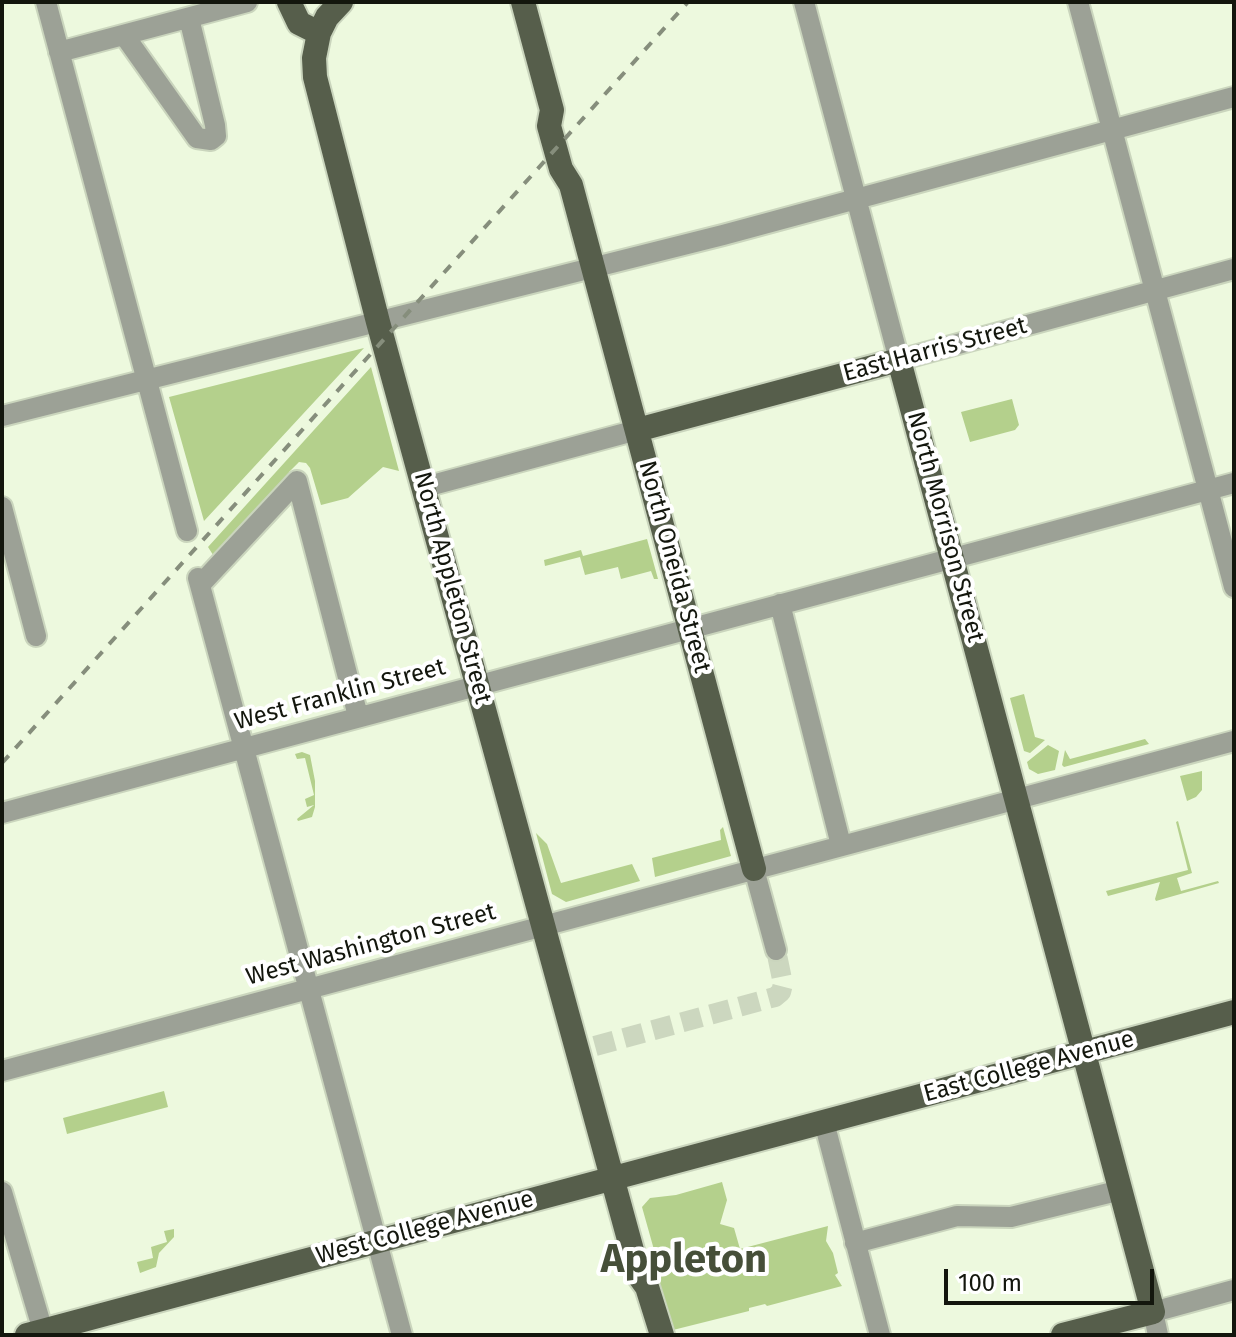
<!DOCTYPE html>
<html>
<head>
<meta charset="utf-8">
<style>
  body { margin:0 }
  #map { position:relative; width:1236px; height:1337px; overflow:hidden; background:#edf9de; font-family:"Fira Sans",sans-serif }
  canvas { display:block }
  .frame { position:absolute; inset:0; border:4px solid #13160d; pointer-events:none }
  .scale { position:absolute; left:944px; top:1269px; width:210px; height:36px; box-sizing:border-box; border:4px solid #13160d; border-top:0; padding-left:10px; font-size:24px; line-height:28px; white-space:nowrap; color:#13160d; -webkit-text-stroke:6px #fff; paint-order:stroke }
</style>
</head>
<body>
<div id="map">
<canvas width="1236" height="1337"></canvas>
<div class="frame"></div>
<div class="scale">100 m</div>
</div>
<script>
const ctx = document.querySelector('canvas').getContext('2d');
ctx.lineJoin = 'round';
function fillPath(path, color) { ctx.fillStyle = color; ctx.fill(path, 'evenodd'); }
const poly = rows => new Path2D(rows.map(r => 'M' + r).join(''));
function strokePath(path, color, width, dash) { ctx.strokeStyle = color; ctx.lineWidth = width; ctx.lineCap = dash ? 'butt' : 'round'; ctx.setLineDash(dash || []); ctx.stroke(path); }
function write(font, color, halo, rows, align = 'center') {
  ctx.font = font + ' "Fira Sans",sans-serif'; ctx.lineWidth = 8; ctx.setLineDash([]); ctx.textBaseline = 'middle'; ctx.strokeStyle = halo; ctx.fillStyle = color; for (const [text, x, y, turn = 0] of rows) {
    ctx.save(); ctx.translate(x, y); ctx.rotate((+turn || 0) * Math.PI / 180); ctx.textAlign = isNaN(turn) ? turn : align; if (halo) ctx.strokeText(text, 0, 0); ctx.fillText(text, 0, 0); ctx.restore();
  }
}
fillPath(poly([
  [364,348,204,521,169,397],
  [371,367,399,471,383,467,348,498,321,505,310,468,306,463,299,462,289,472,288,479,215,558,208,547],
  [1012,399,1019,425,1015,430,970,442,961,412],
  [647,539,658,579,654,579,651,571,621,579,618,567,585,575,580,557,545,566,544,560,581,550,583,556],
  [1024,694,1035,737,1045,740,1030,753,1024,751,1010,698],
  [1145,739,1149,744,1064,767,1062,765,1065,750,1070,759],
  [1048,745,1059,751,1055,770,1038,774,1029,769,1027,762],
  [302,752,310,755,315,781,315,807,312,817,298,821,297,819,314,805,307,807,305,799,314,795,305,758,297,759,295,754],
  [1202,771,1202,790,1196,797,1187,801,1180,776],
  [1178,821,1192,873,1177,878,1181,891,1218,881,1219,883,1156,901,1155,899,1160,882,1108,896,1106,891,1188,870,1176,822],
  [723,827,731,856,655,877,652,858,721,840,720,830],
  [536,833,547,844,561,883,632,864,640,881,566,902,552,894],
  [164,1091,168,1107,67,1134,63,1118],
  [722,1182,727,1200,720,1224,734,1228,740,1249,828,1226,826,1241,833,1253,838,1273,835,1275,842,1286,767,1306,765,1304,749,1308,749,1311,673,1330,666,1317,655,1274,658,1264,642,1207,650,1198,676,1195],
  [174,1229,174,1237,159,1253,156,1267,140,1273,137,1262,153,1258,151,1247,167,1242,164,1231]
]), '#b4d08c');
strokePath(poly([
  [595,1046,775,997,781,992,783,984,776,950]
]), '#ccd7bf', 20, [20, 10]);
const minor = poly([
  [46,2,187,531],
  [804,2,899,360,1234,269],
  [1078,2,1234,587],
  [124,35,197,138,211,140,216,136,215,125,189,18],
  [59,52,247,2],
  [2,416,723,235,1234,97],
  [425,487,637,430],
  [2,507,36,636],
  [198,578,402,1335],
  [200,585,297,481,358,716],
  [780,604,841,845],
  [2,813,1234,483],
  [754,869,776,950],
  [2,1071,1234,741],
  [824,1122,880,1335],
  [2,1192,43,1331],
  [855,1243,957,1216,1011,1217,1121,1190],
  [1158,1335,1153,1312,1234,1290]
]);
const major = poly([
  [289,2,299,23,319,33],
  [341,2,327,17,319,33,314,58,315,77,378,322,639,1276,647,1287,662,1335],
  [523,2,552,110,549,126,561,169,571,185,754,869],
  [637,430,899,360,1153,1312,1063,1335],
  [27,1335,1234,1012]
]);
strokePath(minor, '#cad5bd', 24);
strokePath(major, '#cad5bd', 28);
strokePath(minor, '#9ca196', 20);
strokePath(major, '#565e4b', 24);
strokePath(poly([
  [2,763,688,2]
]), '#868e7c', 4, [10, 10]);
write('24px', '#13160d', '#fff', [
  ["East Harris Street",935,350,-15],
  ["North Morrison Street",945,527,75],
  ["North Oneida Street",674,567,75],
  ["North Appleton Street",452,588,75],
  ["West Franklin Street",340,695,-15],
  ["West Washington Street",371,945,-15],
  ["East College Avenue",1029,1067,-15],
  ["West College Avenue",425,1228,-15]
]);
write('bold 40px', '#464f39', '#fff', [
  ["Appleton",684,1261]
]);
</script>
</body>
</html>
